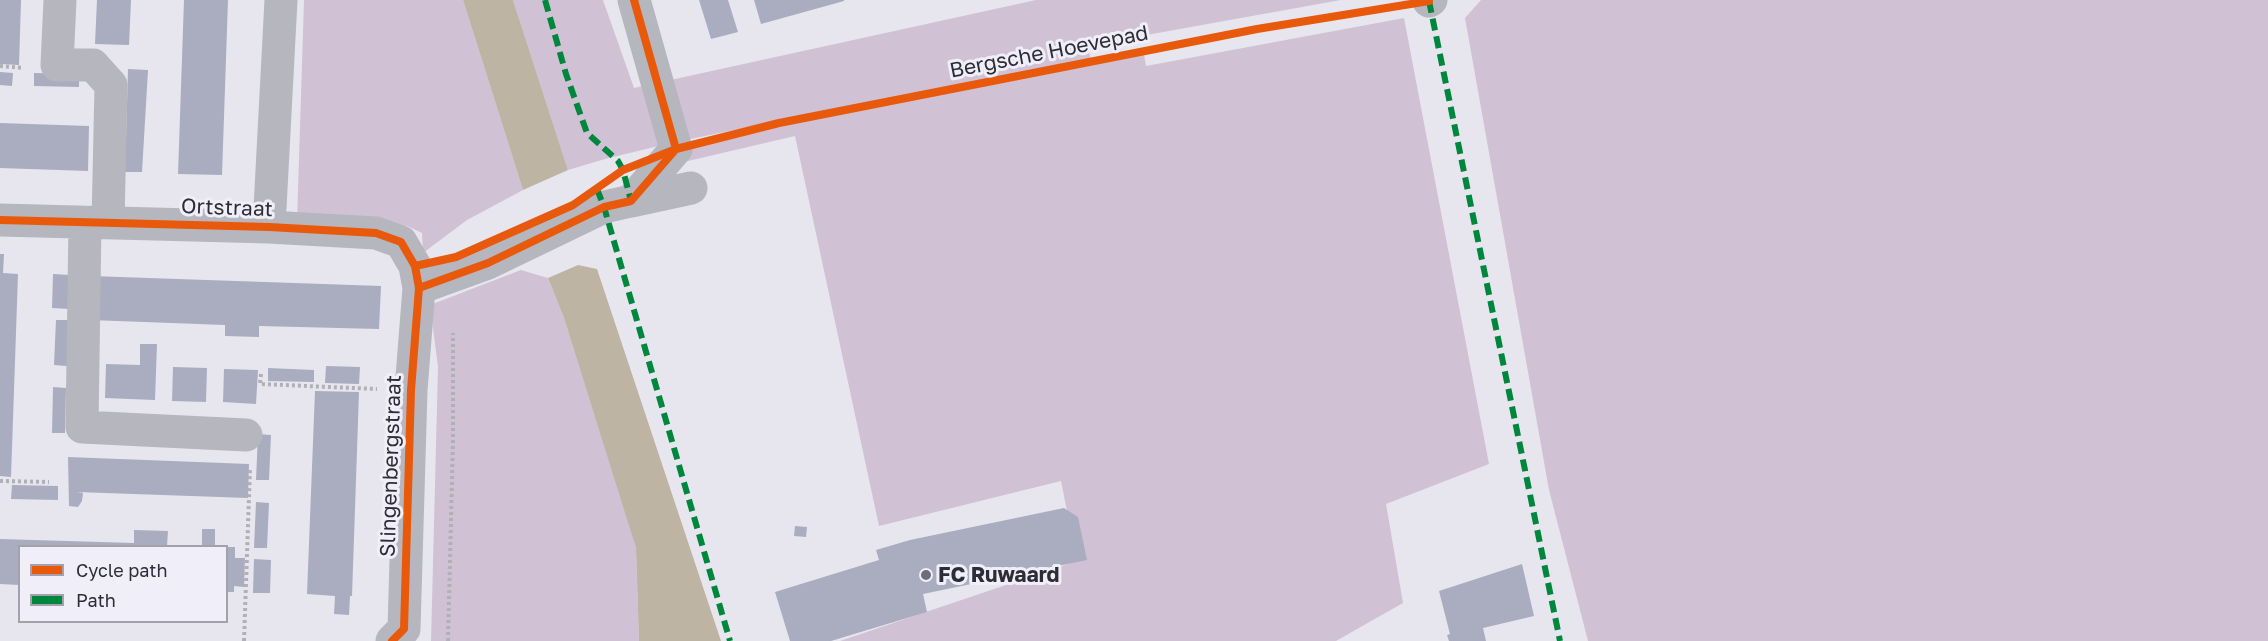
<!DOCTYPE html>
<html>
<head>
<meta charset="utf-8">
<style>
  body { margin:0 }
  #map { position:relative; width:2268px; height:641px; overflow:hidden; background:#e7e6ee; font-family:"Golos Text",sans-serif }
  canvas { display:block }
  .legend { position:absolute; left:18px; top:545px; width:210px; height:78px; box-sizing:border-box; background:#f0eef9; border:2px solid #a2a1ac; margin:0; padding:8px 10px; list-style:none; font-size:18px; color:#2c2d39 }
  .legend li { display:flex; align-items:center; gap:12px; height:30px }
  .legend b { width:30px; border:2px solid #a2a1ac }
</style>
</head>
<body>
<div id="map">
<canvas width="2268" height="641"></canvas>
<ul class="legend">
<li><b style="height:8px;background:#e8590c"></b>Cycle path</li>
<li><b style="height:8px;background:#00873e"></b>Path</li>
</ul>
</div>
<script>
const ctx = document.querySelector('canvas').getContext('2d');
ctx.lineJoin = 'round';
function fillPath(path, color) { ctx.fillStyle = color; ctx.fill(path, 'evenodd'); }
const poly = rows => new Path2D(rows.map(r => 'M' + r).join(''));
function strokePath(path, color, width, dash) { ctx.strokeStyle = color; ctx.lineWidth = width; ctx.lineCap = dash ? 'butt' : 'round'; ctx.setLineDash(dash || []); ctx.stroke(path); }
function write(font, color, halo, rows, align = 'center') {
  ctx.font = font + ' "Golos Text",sans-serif'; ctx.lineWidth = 6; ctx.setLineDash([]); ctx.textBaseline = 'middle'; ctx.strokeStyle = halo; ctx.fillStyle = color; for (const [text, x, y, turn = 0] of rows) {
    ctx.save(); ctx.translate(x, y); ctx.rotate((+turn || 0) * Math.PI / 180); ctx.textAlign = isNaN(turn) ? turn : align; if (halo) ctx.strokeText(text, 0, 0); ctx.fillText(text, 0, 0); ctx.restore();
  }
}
fillPath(poly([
  [304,0,463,0,523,190,467,220,423,253,422,233,407,226,297,222],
  [513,0,603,0,634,88,1036,0,1341,0,1141,36,1088,49,1091,59,1143,49,1146,66,1404,18,1489,464,1386,504,1403,603,1336,641,840,641,1080,560,1070,526,1061,481,879,526,795,136,671,165,658,154,768,123,671,143,605,159,568,170],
  [1481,0,2268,0,2268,641,1588,641,1549,490,1465,18],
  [521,270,548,278,564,318,631,530,636,548,639,641,431,641,438,367,430,305]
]), '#d1c1d5');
fillPath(poly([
  [463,0,513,0,568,170,523,190],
  [578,265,597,269,721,641,639,641,636,548,564,318,548,278]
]), '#beb4a3');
fillPath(poly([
  [0,0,21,0,19,65,0,64],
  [97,0,131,0,129,45,95,44],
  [184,0,228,0,222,175,178,174],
  [699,0,728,0,738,32,711,39],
  [754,0,844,0,844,1,761,24],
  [128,69,148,70,142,172,125,172],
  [0,72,13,73,12,86,0,85],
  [34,73,79,74,79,87,34,86],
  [0,123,89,126,88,171,0,168],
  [0,254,4,254,3,273,18,274,11,477,0,476],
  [53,274,70,275,69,309,52,308],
  [91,276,381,286,379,329,259,326,259,337,225,336,225,325,90,320],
  [56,320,69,320,67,366,54,365],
  [140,344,157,344,155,400,105,398,106,364,140,365],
  [326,366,360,367,359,384,325,383],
  [173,367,207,368,206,402,172,401],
  [268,368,314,370,314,382,268,381],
  [224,369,258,370,256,404,223,402],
  [53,387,66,388,65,433,52,433],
  [315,391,359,392,352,596,350,596,349,615,334,614,335,596,307,594],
  [258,434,271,435,269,480,256,480],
  [68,457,249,464,248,498,77,492,83,493,82,501,78,507,69,506],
  [12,485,58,486,58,500,11,499],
  [256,502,269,503,267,548,254,548],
  [1064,508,1078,517,1087,560,923,594,927,612,831,641,790,641,775,592,879,560,876,550,910,540],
  [795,526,807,527,806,537,794,536],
  [202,529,215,529,215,546,202,546],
  [134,530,168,531,167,546,20,546,20,585,0,584,0,539,134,543],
  [226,547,235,547,235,558,245,558,244,587,234,586,234,592,226,592],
  [254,559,271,560,270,593,253,593],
  [1522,564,1534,616,1483,628,1486,641,1449,641,1447,635,1450,634,1439,591]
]), '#aaacc0');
strokePath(poly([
  [0,66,23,68],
  [261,374,260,384,377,389],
  [0,481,49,482],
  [244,641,250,468],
  [448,641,453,439,453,333]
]), '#b1b0b9', 4, [3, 3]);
strokePath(poly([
  [60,0,57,65,93,65,111,85,108,223],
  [1429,1,1431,0],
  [631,201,691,188],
  [0,220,269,227,376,233,401,242,415,266,419,288,411,390,404,629,392,641],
  [85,223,82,427,246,435],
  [269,227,281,0],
  [419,288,488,263,604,207,631,201,676,149,634,0]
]), '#b6b6be', 33);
strokePath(poly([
  [545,0,566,74,587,133,618,161,623,170,631,201],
  [1429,1,1560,641],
  [597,189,604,207,730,641]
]), '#00873e', 6, [12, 6]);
strokePath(poly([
  [0,220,269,227,376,233,401,242,415,266,419,288,411,390,404,629,392,641],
  [415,266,456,257,573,205,623,170,676,149,779,123,1257,29,1429,1],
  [419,288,488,263,604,207,631,201,676,149,634,0]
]), '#e8590c', 8);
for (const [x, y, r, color] of [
  [926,575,6,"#6d6e78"]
]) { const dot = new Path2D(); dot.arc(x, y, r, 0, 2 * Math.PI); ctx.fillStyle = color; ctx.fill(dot); strokePath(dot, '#f0eef9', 2); }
write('21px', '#2c2d39', '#f0eef9', [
  ["Bergsche Hoevepad",1049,52,-11],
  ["Ortstraat",227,208,2],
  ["Slingenbergstraat",391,466,-88]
]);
write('bold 21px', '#2c2d39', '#f0eef9', [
  ["FC Ruwaard",938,575]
], 'left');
</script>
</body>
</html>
